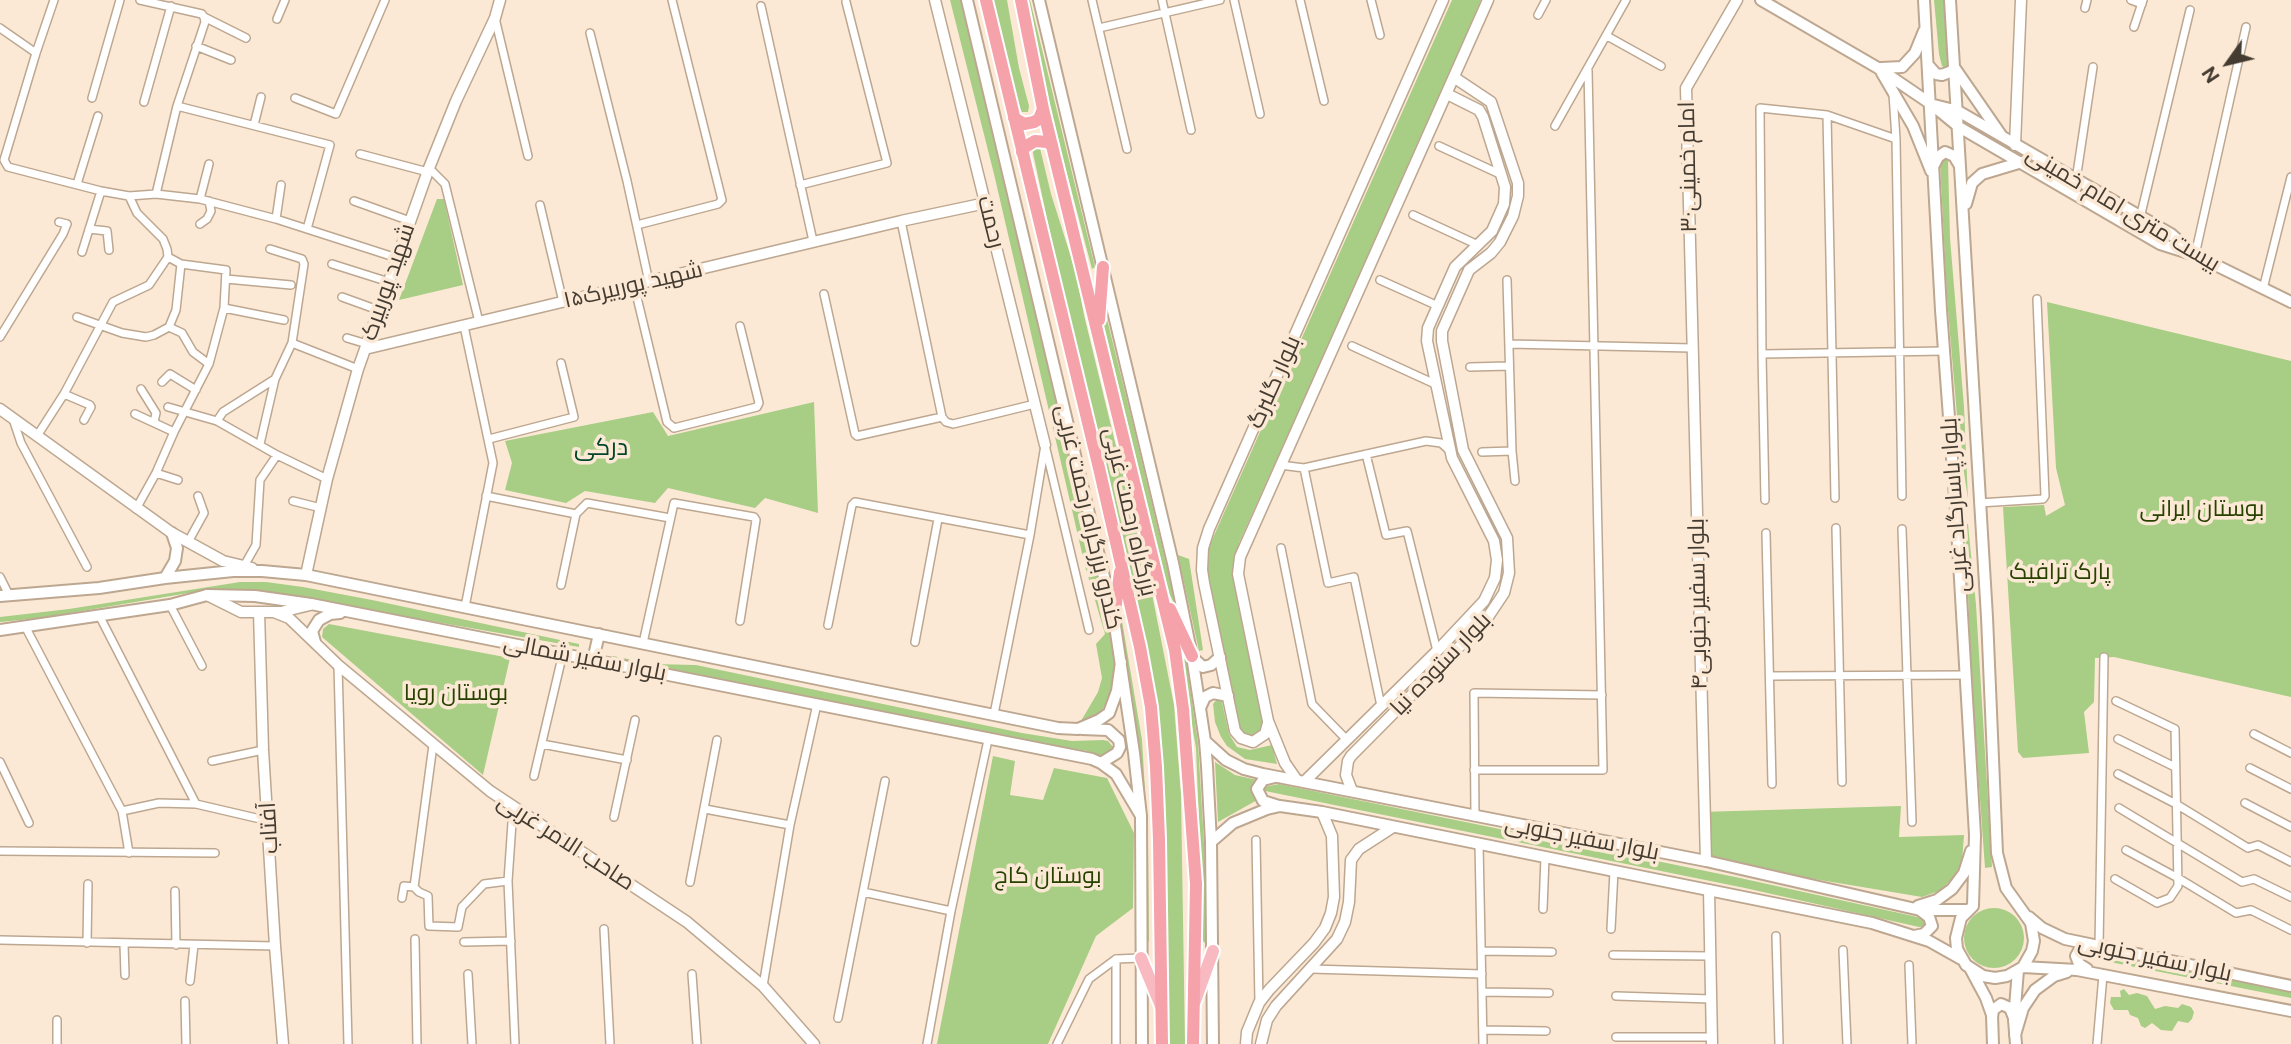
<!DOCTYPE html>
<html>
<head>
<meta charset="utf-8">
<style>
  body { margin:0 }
  #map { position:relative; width:2291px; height:1044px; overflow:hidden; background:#fce9d5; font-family:"Public Sans",sans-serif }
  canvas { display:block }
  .north { position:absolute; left:2193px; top:28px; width:70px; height:70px; -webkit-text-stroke:5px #fce9d5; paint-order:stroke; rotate:236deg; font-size:19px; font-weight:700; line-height:28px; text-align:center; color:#443b31 }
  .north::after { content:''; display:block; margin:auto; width:24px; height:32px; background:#443b31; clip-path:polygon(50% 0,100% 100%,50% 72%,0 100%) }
</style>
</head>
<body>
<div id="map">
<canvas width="2291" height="1044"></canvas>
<div class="north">N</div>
</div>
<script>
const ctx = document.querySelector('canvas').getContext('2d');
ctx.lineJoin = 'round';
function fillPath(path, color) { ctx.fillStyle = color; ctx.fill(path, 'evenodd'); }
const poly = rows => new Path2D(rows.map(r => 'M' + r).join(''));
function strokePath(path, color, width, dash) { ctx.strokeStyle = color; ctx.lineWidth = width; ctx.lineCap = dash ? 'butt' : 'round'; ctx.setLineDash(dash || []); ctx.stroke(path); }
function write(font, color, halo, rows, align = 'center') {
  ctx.font = font + ' "Public Sans",Cairo,sans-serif'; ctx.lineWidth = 7; ctx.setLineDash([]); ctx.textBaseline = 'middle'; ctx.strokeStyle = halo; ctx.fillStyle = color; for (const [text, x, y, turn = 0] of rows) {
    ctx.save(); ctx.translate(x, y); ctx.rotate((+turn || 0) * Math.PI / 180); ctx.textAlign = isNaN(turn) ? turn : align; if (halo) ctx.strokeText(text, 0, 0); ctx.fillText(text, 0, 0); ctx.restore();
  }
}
fillPath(poly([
  [950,0,963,0,1108,604,1115,657,1110,698,1100,713,1081,721,1098,692,1102,678,1096,644,1105,634,1085,566,994,174],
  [993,0,1007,0,1019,68,1029,106,1028,112,1022,112,1018,105],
  [1025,0,1030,0,1095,267,1092,269,1061,151],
  [1452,0,1481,0,1435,109,1239,543,1235,561,1264,720,1259,733,1254,735,1246,735,1240,731,1236,713,1208,582,1206,564,1208,549],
  [1934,0,1944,0,1948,66,1945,68,1942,66,1939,54],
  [1039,144,1051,194,1076,273,1084,315,1152,594,1174,705,1181,795,1185,1044,1168,1044,1165,792,1155,707,1127,560,1062,289,1033,153,1032,147],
  [1943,158,1948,161,1950,238,1964,407,1968,499,1959,439,1947,298,1940,162],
  [437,199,444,199,463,285,399,300],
  [2047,302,2291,361,2291,697,2114,657,2095,658,2094,702,2084,712,2089,753,2023,758,2018,752,2003,507,2044,505,2046,516,2065,505,2056,468],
  [1104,307,1131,416,1177,609,1169,593,1103,322],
  [814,402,818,513,765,498,755,508,668,488,655,503,585,491,566,503,505,490,512,463,505,441,653,412,668,436],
  [1965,524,1968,524,1976,605,1992,867,1985,868,1972,688],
  [1178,555,1189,559,1203,650,1199,651],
  [240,582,266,582,303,587,372,600,579,644,579,647,264,592,212,589,41,618,0,622,0,617,69,609],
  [1121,615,1142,740,1148,841,1149,942,1145,939,1144,840,1139,748,1119,620],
  [329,624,510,658,483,775,322,637,323,629],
  [1176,634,1186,660,1198,743,1206,877,1207,945,1201,939,1200,846,1196,748],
  [613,656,652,664,696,665,1022,733,1072,741,1103,740,1108,741,1113,747,1112,752,1107,757,1096,755,1087,751,971,732,844,704,611,659],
  [1217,699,1222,702,1229,734,1237,747,1250,750,1272,745,1277,764,1245,759,1227,746,1221,737,1215,722,1213,704],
  [993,756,1015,761,1010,795,1043,800,1054,768,1107,778,1134,833,1133,908,1096,936,1048,1044,937,1044],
  [1215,762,1235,775,1257,780,1259,799,1218,822],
  [1279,784,1740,878,1922,918,1925,921,1926,926,1919,927,1745,888,1265,791,1264,787],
  [1901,806,1899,837,1964,835,1962,862,1953,878,1939,891,1922,897,1706,861,1701,812],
  '1964 938a30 30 0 1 1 60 0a30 30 0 1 1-60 0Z',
  [2084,953,2135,958,2291,991,2291,998,2085,957],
  [2124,989,2129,995,2137,993,2147,996,2155,1009,2165,1006,2178,1008,2182,1004,2191,1007,2194,1012,2192,1019,2188,1023,2178,1021,2172,1031,2161,1030,2152,1023,2145,1028,2141,1026,2138,1018,2130,1015,2128,1010,2114,1010,2110,1003,2111,997,2121,997,2120,991]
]), '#a8cd85');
const minor = poly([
  [54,0,36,53,4,160,8,167,101,191,129,196,156,194,200,199,276,219,397,258],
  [140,0,202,14,204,17,246,38],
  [1092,0,1127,149],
  [1162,0,1191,130],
  [1234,0,1260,114],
  [1300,0,1324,101],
  [1371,0,1380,35],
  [2131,0,2142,4],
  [761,6,813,241],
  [2085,8,2087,0],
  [1538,15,1546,0],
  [495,18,528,156],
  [277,19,285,0],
  [2134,27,2143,0],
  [0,28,36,53],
  [1099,28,1220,0],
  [590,33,627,181,649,282],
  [1607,36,1661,66],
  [196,46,231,60],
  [1893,94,1896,139,1902,496],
  [92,98,120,0],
  [295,98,336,114,385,0],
  [144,102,171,6],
  [177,106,330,145,307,229],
  [1827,115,1835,498],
  [254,125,261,97],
  [1555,126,1626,0],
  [1439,146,1502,175],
  [360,154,428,172],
  [429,168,445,184,479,322],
  [2076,180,2093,67],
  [77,184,98,116],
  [800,185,887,163,846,2],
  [156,194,177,106,205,22,204,17],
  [129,196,137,213,163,239,167,249,168,257],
  [200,199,209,164],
  [354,201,410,221],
  [540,205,563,302],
  [1413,215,1478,245],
  [2140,218,2190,10],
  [276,219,281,185],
  [901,221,942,417],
  [200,224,207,219,211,211,209,201],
  [637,225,718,204,722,200,672,0],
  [89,229,107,231,109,250],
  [82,252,101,191],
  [2195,255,2246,27],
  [332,264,389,282],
  [226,279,291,285],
  [1380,280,1438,306],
  [634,285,667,422,674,428,757,407,759,403,740,326],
  [2263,289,2291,177],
  [824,294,855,434,857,436,942,417],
  [342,297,378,310],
  [224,308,284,320],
  [77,317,122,333,146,337,154,335,169,327,176,310,181,264],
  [464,326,493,463,465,607],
  [169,327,182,333,193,352,209,364],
  [0,337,63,234,67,224,59,222],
  [347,338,367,344],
  [292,343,358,369],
  [1509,344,1692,348],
  [1352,346,1435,384],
  [1762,354,1945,351],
  [1470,367,1509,366],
  [162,382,170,374,196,390],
  [141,389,156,413,154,422],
  [64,394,90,405,91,407,84,420],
  [168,407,217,421,277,455,327,479],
  [135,414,174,432],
  [942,417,946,422,953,424,1035,404],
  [13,419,21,443,87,567],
  [217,421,223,412,275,379],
  [37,436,64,394,113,302,149,285,168,257],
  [489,439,574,417,561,363],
  [260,444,275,379,292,343,304,264,302,259,270,249],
  [1046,449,1089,630],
  [1512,451,1515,481],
  [1482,452,1512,451,1507,280],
  [1366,454,1386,535,1407,531,1437,651],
  [1280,465,1304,468,1426,441,1441,443,1450,451],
  [1304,468,1328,583,1354,577,1381,706],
  [156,473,178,480],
  [486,496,576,514],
  [1765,500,1762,354,1760,108,1827,115,1896,139],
  [293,501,321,508],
  [1979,503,2043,499,2045,496,2037,299],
  [136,509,156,473,174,432,209,364,224,308,226,270,181,264,168,257],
  [1836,528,1842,782],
  [1902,529,1912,822],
  [1766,533,1772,784],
  [188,542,204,513,198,496],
  [1281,548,1312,704,1346,739],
  [244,566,256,545,260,480,277,455],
  [0,577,9,595],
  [561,585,576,514,587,503,670,518],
  [170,605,202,666],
  [100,617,196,804],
  [828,625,852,505,855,502,1030,535],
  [26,628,122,811,129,853],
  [915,642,938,519],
  [643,643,674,503,754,517,756,520,740,621],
  [338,665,348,1044],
  [1770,676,1965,675],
  [994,714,1030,535,1045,445],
  [2254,734,2291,753],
  [2118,739,2175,767],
  [542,744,627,760],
  [212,761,263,750],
  [0,762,29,823],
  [2250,768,2291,789],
  [1474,770,1603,770,1588,70],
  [2118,774,2176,804,2248,848,2258,845,2291,862],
  [534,776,563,653],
  [2245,803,2291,827],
  [513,808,508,881,515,1044],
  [2119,808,2242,882,2254,879,2291,897],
  [705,809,790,825],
  [122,811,159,803,196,804,269,821],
  [614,817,635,720],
  [1475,817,1474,693,1602,695],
  [1256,840,1259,1003],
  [1479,844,1483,1044],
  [2126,850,2178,878,2236,913,2251,910,2291,930],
  [0,851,215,853],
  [2115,879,2157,903,2170,898,2178,886,2175,729,2116,701],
  [690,882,717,740],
  [414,887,433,745],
  [175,891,176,945],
  [863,892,951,911],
  [402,898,404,886,414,887,419,892,428,896,429,926,458,927,462,907,484,884,508,881],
  [1543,909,1545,857],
  [604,929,610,1044],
  [1611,929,1614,871],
  [1776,936,1779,1044],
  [415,939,417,1044],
  [0,940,275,946],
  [464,942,511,941],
  [87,943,88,884],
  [124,944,125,975],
  [2099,946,2104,657],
  [1843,950,1847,1044],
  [1481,951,1552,952],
  [1613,955,1710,956],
  [1116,959,1116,1044],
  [1116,959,1141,958],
  [1909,965,1912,1044],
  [1311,969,1482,974],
  [468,974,472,1044],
  [692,974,697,1044],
  [190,981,194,945],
  [763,986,790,825,817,704],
  [1482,992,1549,993],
  [1616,996,1711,999],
  [185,1001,186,1044],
  [838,1018,885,781],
  [57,1020,57,1044],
  [1483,1030,1546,1031],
  [1616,1037,1712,1037],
  [927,1044,951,911,988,740],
  [1057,1044,1089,979,1116,959],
  [2097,1044,2103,975]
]);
const tertiary = poly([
  [935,0,1045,445],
  [2015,145,2021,0],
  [365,349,901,221,986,203],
  [0,409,172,533,223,561,252,568],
  [306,575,327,479,358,369,429,168,456,101,495,18,500,0],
  [207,595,241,612,281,612,310,605],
  [259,612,263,750,275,946,283,1044],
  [274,612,289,618,338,665,490,791,687,922,763,986,814,1044],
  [1268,723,1265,734,1253,742,1241,738,1235,731,1204,583,1202,570,1203,548,1209,529,1443,0],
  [1296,779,1285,763,1268,721,1238,574,1240,557,1488,0],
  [1305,781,1437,651,1484,601,1495,578,1497,560,1494,541,1452,458,1427,341,1428,328,1455,267,1492,231,1504,204,1505,187,1483,117,1479,110,1447,94],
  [1352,791,1346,775,1348,761,1351,756,1486,620,1504,593,1509,573,1507,538,1463,450,1442,341,1442,331,1469,270,1491,253,1500,242,1513,216,1518,196,1518,183,1491,102,1455,78],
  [1706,861,1686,88,1737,0],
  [1709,890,1712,1044],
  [1246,1044,1247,1032,1259,1003,1269,990,1314,943,1325,928,1331,913,1334,897,1332,836,1322,812],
  [1261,1044,1267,1020,1276,1006,1337,939,1345,922,1349,902,1351,860,1359,849,1393,827]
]);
const secondary = poly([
  [967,0,1114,619,1134,753,1141,816,1142,1044],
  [1039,0,1173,563,1192,656,1205,741,1207,766,1211,842,1213,1044],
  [1761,0,1878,68,1931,104,1959,127,2160,244,2195,255],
  [1924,0,1941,310,1956,511,1975,835,1973,906,1961,918,1956,938,1957,949,1966,965,1983,976,1995,978,2007,976,2023,967,2032,951,2034,941,2031,923,2006,888,1997,853,1987,617,1950,0],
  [1929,66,1936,74,1942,75,1952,71,1954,67,2001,135],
  [1881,68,1902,67,1915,53,1924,31],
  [1882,73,1913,126,1931,171],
  [1934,105,1958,111,2171,234,2195,255,2291,302],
  [1934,165,1938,157,1945,152,1954,156,1960,166],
  [1966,204,1972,183,1982,174,2022,162],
  [165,578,175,561,177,548,172,533],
  [0,596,99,588,165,578,233,571,262,571,306,575,1058,728,1078,729,1099,720,1109,713,1117,691,1121,662],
  [0,630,170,605,207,595,255,596,311,604,1092,759,1101,763,1116,774,1141,816],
  [315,642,312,631,319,620,330,614,340,613],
  [1192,657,1203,667,1211,665,1220,657],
  [593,660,599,634],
  [1200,708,1205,697,1213,693,1228,696],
  [1082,729,1108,730,1119,740,1120,747,1117,753,1101,763],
  [1205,741,1226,760,1244,769,1263,774,1706,861,1920,910,1968,910],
  [1275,777,1263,780,1257,789,1263,801,1279,806],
  [1211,842,1233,823,1267,809,1280,806,1322,812,1872,923,1929,941,1961,959],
  [1918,906,1937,900,1952,889,1964,873,1971,851],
  [2029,917,2042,928,2065,939,2291,986],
  [1914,936,1924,934,1932,926,1929,917,1920,910],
  [2023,967,2077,970,2291,1011],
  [2087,969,2079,964,2076,956,2080,949,2092,946],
  [1971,970,1986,998,1992,1015,1993,1044],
  [1992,1018,1993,1010,2001,1004,2010,1008,2014,1018],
  [2015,1035,2023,1008,2035,990,2054,976,2067,972],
  [2016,1044,2014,1020,2018,970]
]);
const primary = poly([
  [1141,958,1161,1006],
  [1195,1001,1213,951]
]);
const trunk = poly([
  [986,0,1099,468,1140,647,1151,707,1156,767,1159,839,1162,1044],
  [1021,0,1043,109,1175,650,1183,709,1196,884,1193,1044],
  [1014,118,1024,124,1034,122,1039,119,1043,109],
  [1022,152,1025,147,1035,141,1047,142,1052,145],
  [1099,320,1103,267],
  [1170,609,1192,656],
  [1114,619,1120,572]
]);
strokePath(minor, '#bda790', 10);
strokePath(tertiary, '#bda790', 13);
strokePath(secondary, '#bda790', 14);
strokePath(primary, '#fff', 16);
strokePath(trunk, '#fff', 16);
strokePath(minor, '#fff', 7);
strokePath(tertiary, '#fff', 10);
strokePath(secondary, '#fff', 10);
strokePath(primary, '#f8b9c0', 12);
strokePath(trunk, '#f6a2ab', 12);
write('23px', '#443b31', '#fce9d5', [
  ["امام خمینی۳۰",1688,167,-91],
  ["بیست متری امام خمینی",2123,209,31],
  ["رحمت",991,222,76],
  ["شهید پوربیرک",388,282,-71],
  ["شهید پوربیرک۱۵",633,285,-13],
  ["بلوار گلبرگ",1274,382,-66],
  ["بلوار پاسارگاد غربی",1955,505,-94],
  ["بزرگراه رحمت غربی",1130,512,77],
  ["کندرو بزرگراه رحمت غربی",1089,517,77],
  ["بلوار سفیر جنوبی۴",1698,604,-91],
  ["بلوار سفیر شمالی",585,658,11],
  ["بلوار ستوده نیا",1441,664,-46],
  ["آفتاب",269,828,-93],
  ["بلوار سفیر جنوبی",1582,838,11],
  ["صاحب الامر غربی",566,842,33],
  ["بلوار سفیر جنوبی",2155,958,12]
]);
write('23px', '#274200', '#fce9d5', [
  ["بوستان ایرانی",2202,509],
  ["پارک ترافیک",2060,572],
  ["بوستان رویا",456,693],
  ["بوستان کاج",1048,876]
]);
write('24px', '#00462a', '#fce9d5', [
  ["درکی",601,448]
]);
</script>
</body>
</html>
